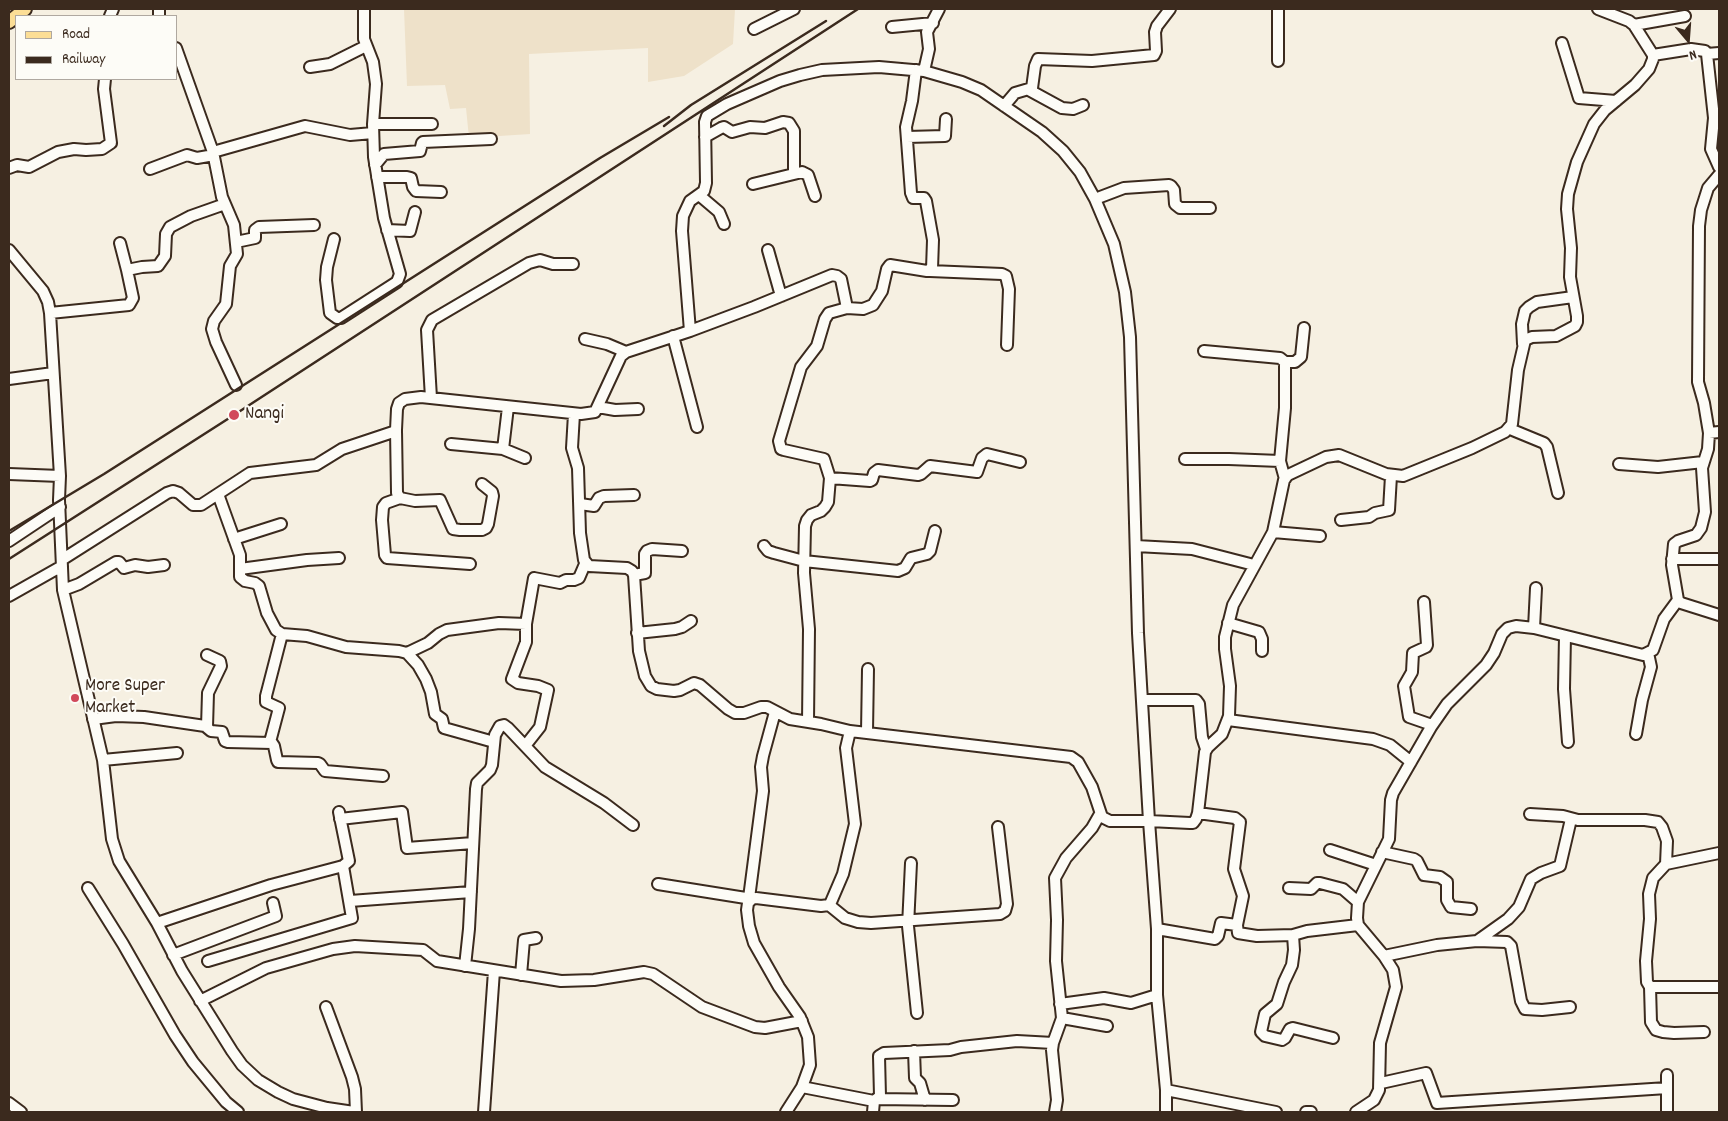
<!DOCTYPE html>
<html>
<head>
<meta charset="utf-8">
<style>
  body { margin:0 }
  #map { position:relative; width:1728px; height:1121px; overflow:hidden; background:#f6f0e2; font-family:Dekko,sans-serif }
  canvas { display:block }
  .frame { position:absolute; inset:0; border:10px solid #3b2a1e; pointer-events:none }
  .legend { position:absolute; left:15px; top:15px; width:162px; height:65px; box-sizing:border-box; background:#fdfcf7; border:1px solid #afa8a0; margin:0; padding:6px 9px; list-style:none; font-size:15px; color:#3b2a1e }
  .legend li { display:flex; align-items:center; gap:10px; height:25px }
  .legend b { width:25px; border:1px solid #afa8a0 }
  .north { position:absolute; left:1663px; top:15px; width:50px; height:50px; -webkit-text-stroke:4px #fdfcf7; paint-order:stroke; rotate:162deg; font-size:14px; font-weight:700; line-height:20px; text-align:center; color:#3b2a1e }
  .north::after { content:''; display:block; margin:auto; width:18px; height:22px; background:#3b2a1e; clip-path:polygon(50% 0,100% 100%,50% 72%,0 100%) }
</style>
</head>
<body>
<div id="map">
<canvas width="1728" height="1121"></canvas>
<div class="frame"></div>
<ul class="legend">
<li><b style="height:6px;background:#fcde96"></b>Road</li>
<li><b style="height:6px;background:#3b2a1e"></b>Railway</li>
</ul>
<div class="north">N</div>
</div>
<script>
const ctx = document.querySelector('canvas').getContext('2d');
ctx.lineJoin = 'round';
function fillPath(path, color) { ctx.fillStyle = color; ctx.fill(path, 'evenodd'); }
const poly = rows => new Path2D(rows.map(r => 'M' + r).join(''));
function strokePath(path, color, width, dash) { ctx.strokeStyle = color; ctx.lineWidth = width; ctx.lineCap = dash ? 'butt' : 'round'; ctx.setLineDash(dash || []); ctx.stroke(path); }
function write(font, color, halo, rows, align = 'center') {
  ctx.font = font + ' Dekko,sans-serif'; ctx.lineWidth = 4; ctx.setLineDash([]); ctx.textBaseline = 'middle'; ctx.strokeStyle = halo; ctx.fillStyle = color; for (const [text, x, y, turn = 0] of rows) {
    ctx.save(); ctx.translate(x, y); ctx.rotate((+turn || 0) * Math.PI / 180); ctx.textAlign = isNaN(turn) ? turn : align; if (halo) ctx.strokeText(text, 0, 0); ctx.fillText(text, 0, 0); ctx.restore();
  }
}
fillPath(poly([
  [404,9,735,9,733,44,684,76,648,82,648,48,529,54,530,134,469,138,466,108,450,109,445,85,407,86]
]), '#eee1c9');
const minor = poly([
  [110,16,113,9],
  [159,16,159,9],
  [1634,25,1685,16],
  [892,27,933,23],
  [754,29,794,9],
  [1562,43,1579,98,1616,101],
  [176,48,213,152,222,197,234,225,237,254,230,266,226,304,214,321,212,329,216,342,236,385],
  [1707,54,1719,53],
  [1653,55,1691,49,1705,51,1707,54,1714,118,1711,149,1719,167],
  [1278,61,1278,9],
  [310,67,330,64,366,46],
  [924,71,929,49,927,32,939,9],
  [1029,90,1062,108,1073,109,1083,105],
  [1004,106,1015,93,1032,88,1035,66,1038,59,1092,61,1154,55,1156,51,1155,32,1157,26,1170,9],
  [373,124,432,124],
  [705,137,721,128,724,127,732,132,750,127,765,128,783,122,789,123,794,131,794,172],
  [907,137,945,136,946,119],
  [213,152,305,126,350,135,373,133],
  [375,165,384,154,420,151,422,143,423,142,491,139],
  [9,168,17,165,29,167,58,152,74,149,86,150,102,149,111,143,104,89,105,79],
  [150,169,187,155,197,158,214,155],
  [1719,175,1708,188,1701,210,1699,226,1698,382,1704,403,1709,433,1708,449,1702,468,1705,512,1701,528,1696,535,1678,541,1674,544,1672,565,1678,600,1681,603,1719,615],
  [377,177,407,177,411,178,413,187,416,191,441,192],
  [753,184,802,172,808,175,815,196],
  [699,195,719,212,724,224],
  [1095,199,1124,188,1169,185,1171,186,1174,190,1175,204,1180,208,1210,208],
  [387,230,410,231,415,212],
  [334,239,327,267,326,280,330,313,337,318,341,318,397,282,400,274,384,218,374,157,373,124,376,84,373,62,364,39,364,9],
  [236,242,255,238,255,230,259,227,314,225],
  [120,243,127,270],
  [9,250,43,291,48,302,50,313,60,476,59,500,63,590,103,760,112,839,119,861,157,923,182,971,232,1051,242,1065,258,1080,278,1092,293,1099,327,1108,354,1112],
  [768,250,781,296],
  [930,271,1002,274,1006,276,1009,289,1007,345],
  [50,313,129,305,133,298,127,270,142,267,158,266,165,256,166,234,170,227,191,216,225,204],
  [690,331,754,307,832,275,837,276,841,279,847,308],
  [673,336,697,427],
  [585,339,607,344,626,352],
  [1523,344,1522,324,1525,311,1529,307,1537,302,1573,297],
  [1204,351,1280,358,1285,362,1285,408,1280,461],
  [1285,362,1295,362,1301,357,1304,328],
  [9,379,53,373],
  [431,398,427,330,432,320,529,263,540,260,553,264,573,264],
  [598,407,615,410,638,409],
  [574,414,572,448,578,468,580,533,584,560,589,566,627,568,632,571,634,575,639,651,645,676,651,686,657,689,674,691,680,690,694,683,700,685,728,709,735,713,744,713,761,707,767,707,790,719,821,724,850,731],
  [1510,429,1544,443,1547,447,1558,493],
  [396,430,397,493,400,498,415,501,440,500,453,529,460,530,482,530,486,528,488,524,493,496,492,492,482,484],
  [1709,433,1719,432],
  [451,444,503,449,525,458],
  [503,449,508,407],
  [1185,459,1229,459,1280,461,1285,479],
  [1619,464,1658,467,1703,462],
  [9,474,60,476],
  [830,478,870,481,872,480,874,473,878,470,918,475,921,474,930,466,977,472,982,458,987,454,1020,462],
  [218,494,240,555,240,577,245,581,255,583,259,586,267,613,276,630,282,634,307,636,346,647,399,651,407,653,418,665,426,679,431,692,435,714,442,719,444,728,494,742],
  [400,498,386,503,383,507,382,520,385,555,387,558,470,564],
  [580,504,594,506,599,498,604,496,634,495],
  [1341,520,1369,517,1375,513,1389,510,1391,476],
  [1273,532,1320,536],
  [234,539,281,524],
  [9,541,60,507],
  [764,546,768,551,774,553,804,561,898,571,905,568,911,558,927,554,930,551,935,531],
  [1136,546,1192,549,1254,565],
  [63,559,167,493,173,491,179,493,193,505,201,505,250,473,316,465,342,449,393,432,396,430,397,409,399,403,405,399,421,397,581,414,595,412,621,356,626,352,690,331,682,231,683,216,690,201,704,191,706,183,705,122,707,116,727,104,780,81,800,75,822,70,879,67,924,71,962,82,981,90,1042,132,1063,151,1080,172,1095,199,1114,244,1125,292,1130,337,1138,633,1149,821,1110,821,1102,817,1092,787,1078,762,1071,757,850,731,846,748,855,824,843,874,831,902,829,905,821,906,756,898,752,899,748,903,747,910,749,926,754,943,779,987,800,1017,808,1037,810,1065,802,1087,786,1112],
  [1672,559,1719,559],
  [240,569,307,560,339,558],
  [634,575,645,573,645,554,647,551,652,549,682,551],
  [63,590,79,584,116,562,119,562,124,568,135,565,148,567,164,565],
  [9,596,62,566],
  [1424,602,1427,645,1426,647,1413,653,1412,672,1404,686,1409,717,1432,725],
  [1228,623,1259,632,1262,639,1262,651],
  [1534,628,1536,588],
  [637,633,675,629,682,627,691,621],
  [1565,636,1564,689,1568,742],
  [407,653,428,643,439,634,447,630,499,623,526,624],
  [1142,700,1196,700,1199,704,1202,737,1206,749],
  [93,719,116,716,144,717,205,726,211,731,222,732,225,741,228,742,272,743,274,746,277,760,278,762,318,763,320,764,325,771,383,776],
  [1228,720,1373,739,1390,745,1411,762],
  [808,722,809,629,804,573,805,526,807,520,811,515,821,511,825,507,828,502,830,478,824,459,784,450,781,449,779,441,801,367,817,346,825,319,829,313,847,308,863,309,873,305,882,291,887,269,890,265,927,271,932,269,933,240,926,201,924,198,913,198,911,193,906,127,912,101,916,70],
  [207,727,208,693,221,666,220,661,207,655],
  [867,732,868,669],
  [1636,734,1642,700,1651,667,1648,653],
  [270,742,279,708,266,702,266,696,282,634],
  [525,746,540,727,548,690,538,686,518,683,512,679,526,642,526,624,534,578,560,583,566,580,574,580,579,578,585,564],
  [103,760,177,753],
  [1198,813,1235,818,1240,822,1234,869,1243,896,1237,925,1238,933,1257,936,1293,935,1307,931,1358,925],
  [1530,814,1563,816,1578,820,1645,820,1658,822,1662,827,1667,841,1666,864],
  [340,819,402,812,407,848,473,843],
  [1330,850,1376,865],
  [1382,852,1414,859,1417,861,1424,875,1440,877,1447,882,1447,900,1451,907,1471,909],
  [1719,853,1666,864,1653,878,1649,894,1650,919,1646,961,1647,982,1650,987,1719,987],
  [911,863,908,926,917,1013],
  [658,884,752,899],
  [88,888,123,944,175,1035,193,1062,226,1102,238,1112],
  [1289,888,1311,889,1317,883,1320,883,1343,889,1358,902],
  [749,898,763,791,761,767,763,756,775,712],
  [350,901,471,892],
  [829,905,845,918,858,922,871,923,1000,914,1005,911,1007,904,998,827],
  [157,923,271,885,343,866],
  [1157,929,1215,939,1218,936,1221,923,1237,925],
  [1293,935,1294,950,1292,965,1284,982,1277,1004,1265,1014,1261,1032,1265,1036,1282,1040,1285,1038,1290,1029,1293,1028,1333,1038],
  [1477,941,1507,942,1511,946,1521,1001,1525,1009,1542,1010,1570,1007],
  [173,955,276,916,273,903],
  [1384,956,1437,945,1477,941,1508,919,1519,907,1531,879,1541,873,1560,866,1571,819],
  [208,961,352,918,343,866,349,861,339,812],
  [465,966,469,929,476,789,477,783,490,770,492,765,495,735,500,726,504,725,508,728,545,767,604,803,633,825],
  [521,975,524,940,536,938],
  [1650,987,1651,1022,1656,1030,1663,1032,1674,1033,1704,1032],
  [200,1001,266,968,333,949,355,946,423,950,437,961,561,981,594,980,644,972,653,974,702,1007,755,1027,765,1028,802,1021],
  [1060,1004,1104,998,1131,1003,1157,995],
  [326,1007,352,1077,355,1089,356,1112],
  [1062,1018,1107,1026],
  [914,1051,915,1078,920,1083,925,1100],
  [1667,1075,1667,1112],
  [1381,1083,1426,1073,1437,1103,1667,1088],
  [802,1087,874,1101,880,1096,879,1056,884,1053,950,1050,961,1047,1017,1041,1053,1043],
  [1166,1090,1276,1112],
  [877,1099,953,1100],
  [9,1103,21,1112],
  [484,1112,494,971],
  [873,1112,874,1101],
  [1055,1112,1057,1100,1052,1050,1053,1043,1062,1018,1056,961,1057,920,1055,878,1066,858,1092,828,1100,814],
  [1166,1112,1166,1090,1157,995,1157,929,1149,821,1190,823,1193,823,1196,819,1198,813,1205,752,1208,747,1222,734,1229,716,1230,686,1225,649,1225,637,1233,605,1273,532,1284,480,1288,475,1326,457,1339,455,1386,474,1403,476,1472,448,1505,432,1512,424,1518,370,1525,340,1532,337,1556,336,1575,326,1577,322,1577,316,1570,277,1571,248,1567,209,1568,194,1577,162,1594,124,1605,110,1635,85,1649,69,1653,59,1653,55,1634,25,1629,21,1598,9],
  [1306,1112,1311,1112],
  [1356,1112,1374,1100,1379,1090,1380,1043,1396,987,1393,970,1384,956,1358,925,1357,918,1358,902,1389,839,1391,800,1393,793,1431,727,1447,704,1486,665,1494,653,1502,634,1508,628,1516,626,1534,628,1643,655,1653,650,1664,619,1678,600]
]);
const major = poly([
  [9,22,25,9]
]);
strokePath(minor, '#3b2a1e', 14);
strokePath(major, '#3b2a1e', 16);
strokePath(minor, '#fdfcf7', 10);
strokePath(major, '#fcde96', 12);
strokePath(poly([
  [664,126,691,105,826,21],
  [9,531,104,474,600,158,669,117],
  [9,559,234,415,858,9]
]), '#3b2a1e', 2.5);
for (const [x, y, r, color] of [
  [234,415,6,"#d1495b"],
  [75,698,5,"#d1495b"]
]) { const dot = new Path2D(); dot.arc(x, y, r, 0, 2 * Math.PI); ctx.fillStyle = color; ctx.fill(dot); strokePath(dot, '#fdfcf7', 2); }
write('19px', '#3b2a1e', '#fdfcf7', [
  ["Nangi",245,415],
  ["More Super",85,687],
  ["Market",85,709]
], 'left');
</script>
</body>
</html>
